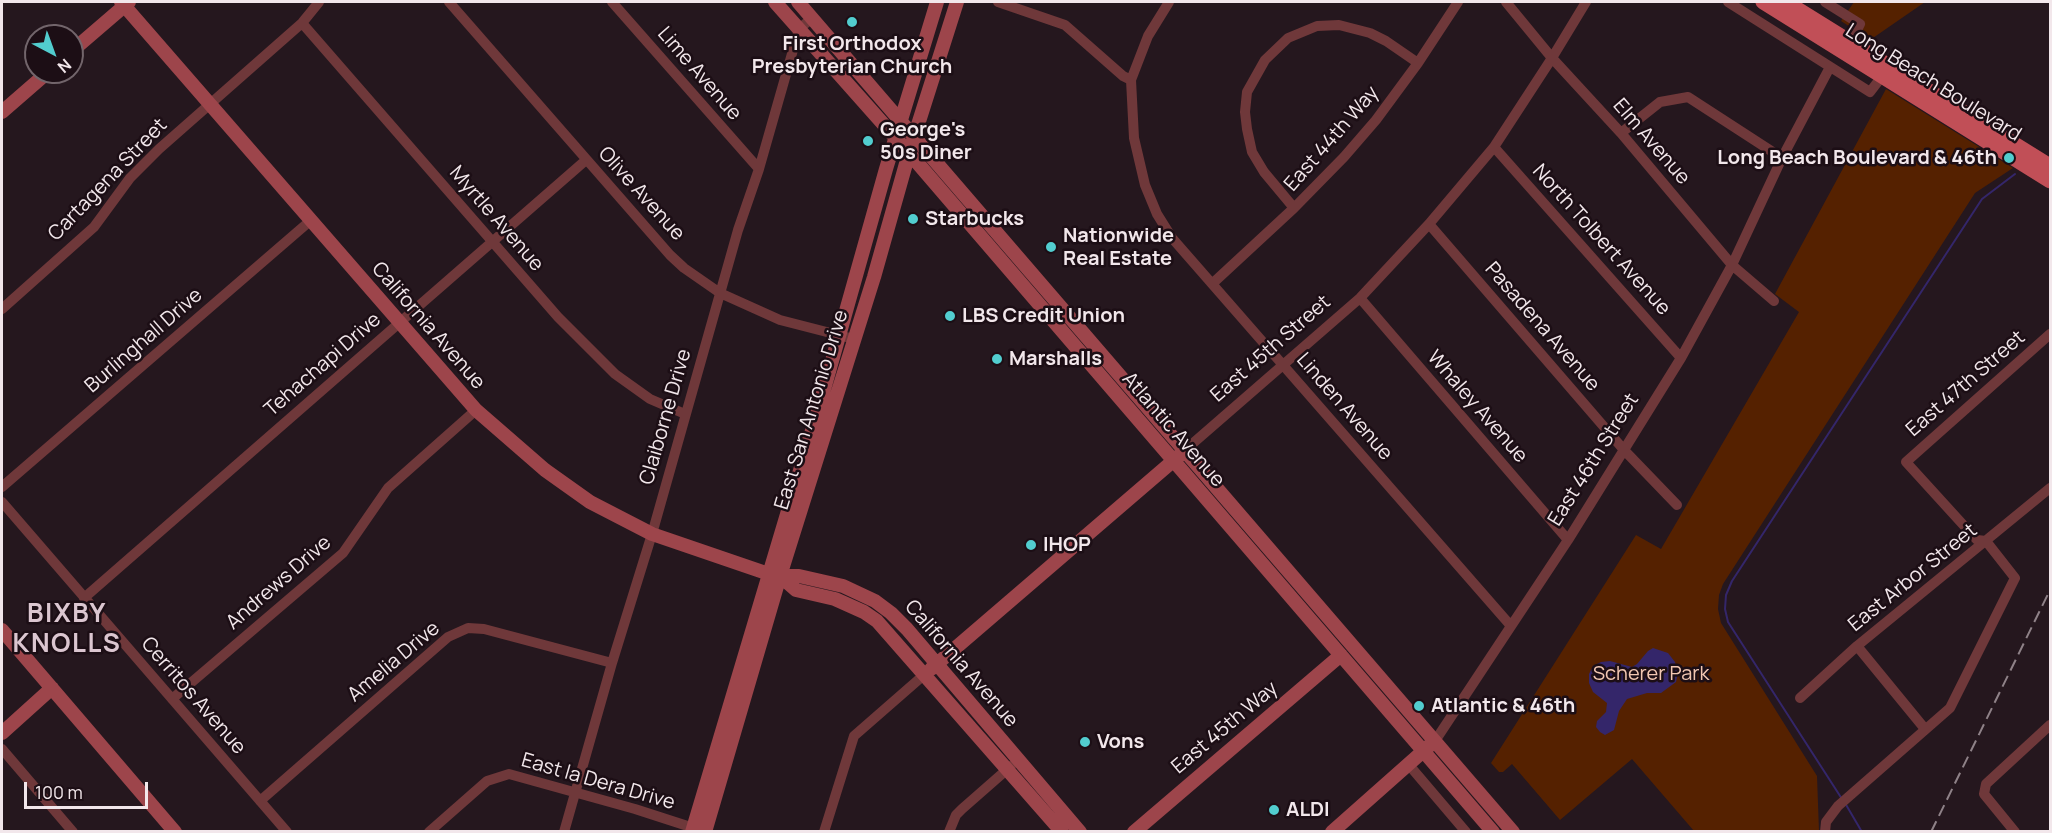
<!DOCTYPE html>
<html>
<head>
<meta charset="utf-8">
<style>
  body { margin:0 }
  #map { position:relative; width:2052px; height:833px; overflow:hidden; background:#25171e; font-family:Manrope,sans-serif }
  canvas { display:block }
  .frame { position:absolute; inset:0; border:3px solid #f2e7eb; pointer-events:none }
  .north { position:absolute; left:24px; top:24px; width:60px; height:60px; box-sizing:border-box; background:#1c0e15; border:2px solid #72656b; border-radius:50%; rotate:139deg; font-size:16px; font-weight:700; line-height:24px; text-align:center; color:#f2e7eb }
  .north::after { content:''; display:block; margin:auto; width:21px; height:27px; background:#52cdcf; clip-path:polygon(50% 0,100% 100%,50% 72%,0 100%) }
  .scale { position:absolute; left:24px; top:782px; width:124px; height:27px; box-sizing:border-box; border:3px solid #f2e7eb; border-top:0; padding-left:8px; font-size:18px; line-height:21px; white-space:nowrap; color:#f2e7eb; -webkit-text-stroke:4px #1c0e15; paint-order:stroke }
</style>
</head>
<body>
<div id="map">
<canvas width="2052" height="833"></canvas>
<div class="frame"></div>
<div class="north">N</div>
<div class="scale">100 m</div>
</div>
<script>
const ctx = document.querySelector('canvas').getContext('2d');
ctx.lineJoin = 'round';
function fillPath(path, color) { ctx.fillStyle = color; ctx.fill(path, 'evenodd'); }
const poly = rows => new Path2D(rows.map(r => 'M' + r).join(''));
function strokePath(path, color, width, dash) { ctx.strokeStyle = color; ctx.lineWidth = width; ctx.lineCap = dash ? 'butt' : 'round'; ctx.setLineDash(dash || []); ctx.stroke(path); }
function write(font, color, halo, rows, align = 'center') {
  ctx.font = font + ' Manrope,sans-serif'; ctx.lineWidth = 5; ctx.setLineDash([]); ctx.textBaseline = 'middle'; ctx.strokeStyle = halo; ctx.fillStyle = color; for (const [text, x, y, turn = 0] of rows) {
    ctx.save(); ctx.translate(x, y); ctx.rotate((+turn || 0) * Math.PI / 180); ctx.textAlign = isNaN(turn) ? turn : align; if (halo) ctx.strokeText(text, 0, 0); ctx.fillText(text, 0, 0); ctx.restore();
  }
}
fillPath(poly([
  [1854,2,1925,2,1870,40,1841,21],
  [1886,89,2013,168,1975,193,1723,584,1719,595,1718,609,1721,623,1817,776,1819,831,1694,831,1632,759,1560,820,1512,764,1503,772,1499,772,1491,763,1636,535,1661,549,1799,312,1775,294]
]), '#552100');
fillPath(poly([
  [1653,648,1668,653,1675,662,1678,673,1676,682,1661,693,1647,693,1627,699,1619,711,1614,730,1605,735,1600,732,1596,727,1597,721,1606,712,1607,703,1593,692,1589,683,1589,674,1593,666,1601,662,1610,661,1632,667,1637,664,1648,651]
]), '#34266a');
strokePath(poly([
  [1842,799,1728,622,1725,609,1726,595,1732,581,1982,199,2015,174],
  [1845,803,1862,832]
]), '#34266a', 2);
strokePath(poly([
  [449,2,670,255,684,268,720,293,780,320,854,339],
  [612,2,759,169],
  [998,2,1065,25,1123,76,1131,80,1134,138,1145,185,1157,214,1172,238,1511,626],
  [1506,2,1552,58,1621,133,1732,265,1774,301],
  [1728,2,1870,92,1886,71],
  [1825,2,1860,24,1851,42],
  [302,23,558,317,615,374,650,399,685,414],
  [1131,80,1148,36,1169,2],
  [1621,133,1660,102,1688,97,1782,158],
  [1494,147,1681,358],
  [1294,208,1264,172,1252,152,1247,129,1245,112,1247,92,1265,60,1288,38,1317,26,1339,25,1370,33,1386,41,1418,63],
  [1429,224,1624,450,1677,505],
  [1213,283,1294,208,1344,157,1376,120,1418,63,1458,2],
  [1360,298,1568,540],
  [2,309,94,227,130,178,159,149,302,23,319,2],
  [1184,451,1360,298,1429,224,1494,147,1552,58,1586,2],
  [2,487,310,221],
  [2,502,287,832],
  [84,598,586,160],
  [1857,646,1925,729],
  [1800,698,1857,646,2050,488],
  [172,699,343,553,388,488,476,410],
  [1435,741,1568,540,1681,358,1732,265,1782,158,1830,67],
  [2,749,73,832],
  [1409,765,1466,832],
  [260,801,448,637,468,628,484,629,612,663],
  [429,832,487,781,509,774,635,809,700,830],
  [564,832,612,663,652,534,738,230,759,169,799,29,812,18],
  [824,832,854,736,925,674],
  [949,832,956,815,962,809,1011,766],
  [1825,832,1826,822,1838,806,1950,708,2015,578,1986,541,1977,540,1906,462,2050,334],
  [2015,832,1984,794,1986,784,2050,725]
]), '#6f383a', 10);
strokePath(poly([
  [121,2,476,410,545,470,590,502,652,534,769,574,780,576,799,576,843,586,875,601,891,613,907,629,1080,832],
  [775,2,909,153,1493,832],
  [798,2,1513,832],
  [72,51,129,2],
  [2,112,48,72],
  [780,576,796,590,835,599,864,612,877,621,1062,832],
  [2,630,175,832],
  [931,669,1180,455],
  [2,733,52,688],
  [692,832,819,407,886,169,937,2],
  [705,832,780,576,874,277,909,153,957,2],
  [1134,832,1341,655],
  [1332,832,1429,746]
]), '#9d454b', 14);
strokePath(poly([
  [1763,2,2050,181],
  [1786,2,2050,166]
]), '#c14f57', 15);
strokePath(poly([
  [1931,832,2050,590]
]), '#8f8288', 2, [12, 6]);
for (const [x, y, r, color] of [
  [852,22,6,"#52cdcf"],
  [868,141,6,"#52cdcf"],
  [2009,158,6,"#52cdcf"],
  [913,219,6,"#52cdcf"],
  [1051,247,6,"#52cdcf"],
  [950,316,6,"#52cdcf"],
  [997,359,6,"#52cdcf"],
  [1031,545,6,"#52cdcf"],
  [1419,706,6,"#52cdcf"],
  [1085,742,6,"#52cdcf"],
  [1274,810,6,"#52cdcf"]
]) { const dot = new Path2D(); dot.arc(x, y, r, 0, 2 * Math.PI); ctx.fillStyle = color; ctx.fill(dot); strokePath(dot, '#1c0e15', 2); }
write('bold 20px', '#f2e7eb', '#1c0e15', [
  ["First Orthodox",852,44,"center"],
  ["Presbyterian Church",852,67,"center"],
  ["George's",880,130],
  ["50s Diner",880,153],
  ["Long Beach Boulevard & 46th",1997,158,"right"],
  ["Starbucks",925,219],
  ["Nationwide",1063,236],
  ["Real Estate",1063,259],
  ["LBS Credit Union",962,316],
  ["Marshalls",1009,359],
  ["IHOP",1043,545],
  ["Atlantic & 46th",1431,706],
  ["Vons",1097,742],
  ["ALDI",1286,810]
], 'left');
write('20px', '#f2e7eb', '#1c0e15', [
  ["Lime Avenue",699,74,49],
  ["Long Beach Boulevard",1933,83,32],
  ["East 44th Way",1332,139,-49],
  ["Elm Avenue",1651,142,49],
  ["Cartagena Street",108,180,-46],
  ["Olive Avenue",641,194,48],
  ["Myrtle Avenue",496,219,49],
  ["North Tolbert Avenue",1601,240,48],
  ["California Avenue",428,326,49],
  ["Pasadena Avenue",1542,327,49],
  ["Burlinghall Drive",144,341,-41],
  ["East 45th Street",1271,349,-41],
  ["Tehachapi Drive",323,365,-41],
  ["East 47th Street",1966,384,-41],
  ["Linden Avenue",1344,407,49],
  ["Whaley Avenue",1477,407,49],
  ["East San Antonio Drive",812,410,-73],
  ["Claiborne Drive",666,417,-74],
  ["Atlantic Avenue",1173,430,49],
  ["East 46th Street",1594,460,-58],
  ["East Arbor Street",1913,578,-39],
  ["Andrews Drive",279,583,-41],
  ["Amelia Drive",394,662,-40],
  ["California Avenue",961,664,49],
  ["Cerritos Avenue",193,696,49],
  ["East 45th Way",1225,728,-40],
  ["East la Dera Drive",598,782,16]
]);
write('20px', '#f2c7b2', '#1c0e15', [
  ["Scherer Park",1651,674]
]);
ctx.letterSpacing = '1.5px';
write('bold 26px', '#dbc6d0', '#1c0e15', [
  ["BIXBY",67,615],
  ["KNOLLS",67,645]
]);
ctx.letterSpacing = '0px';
</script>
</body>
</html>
